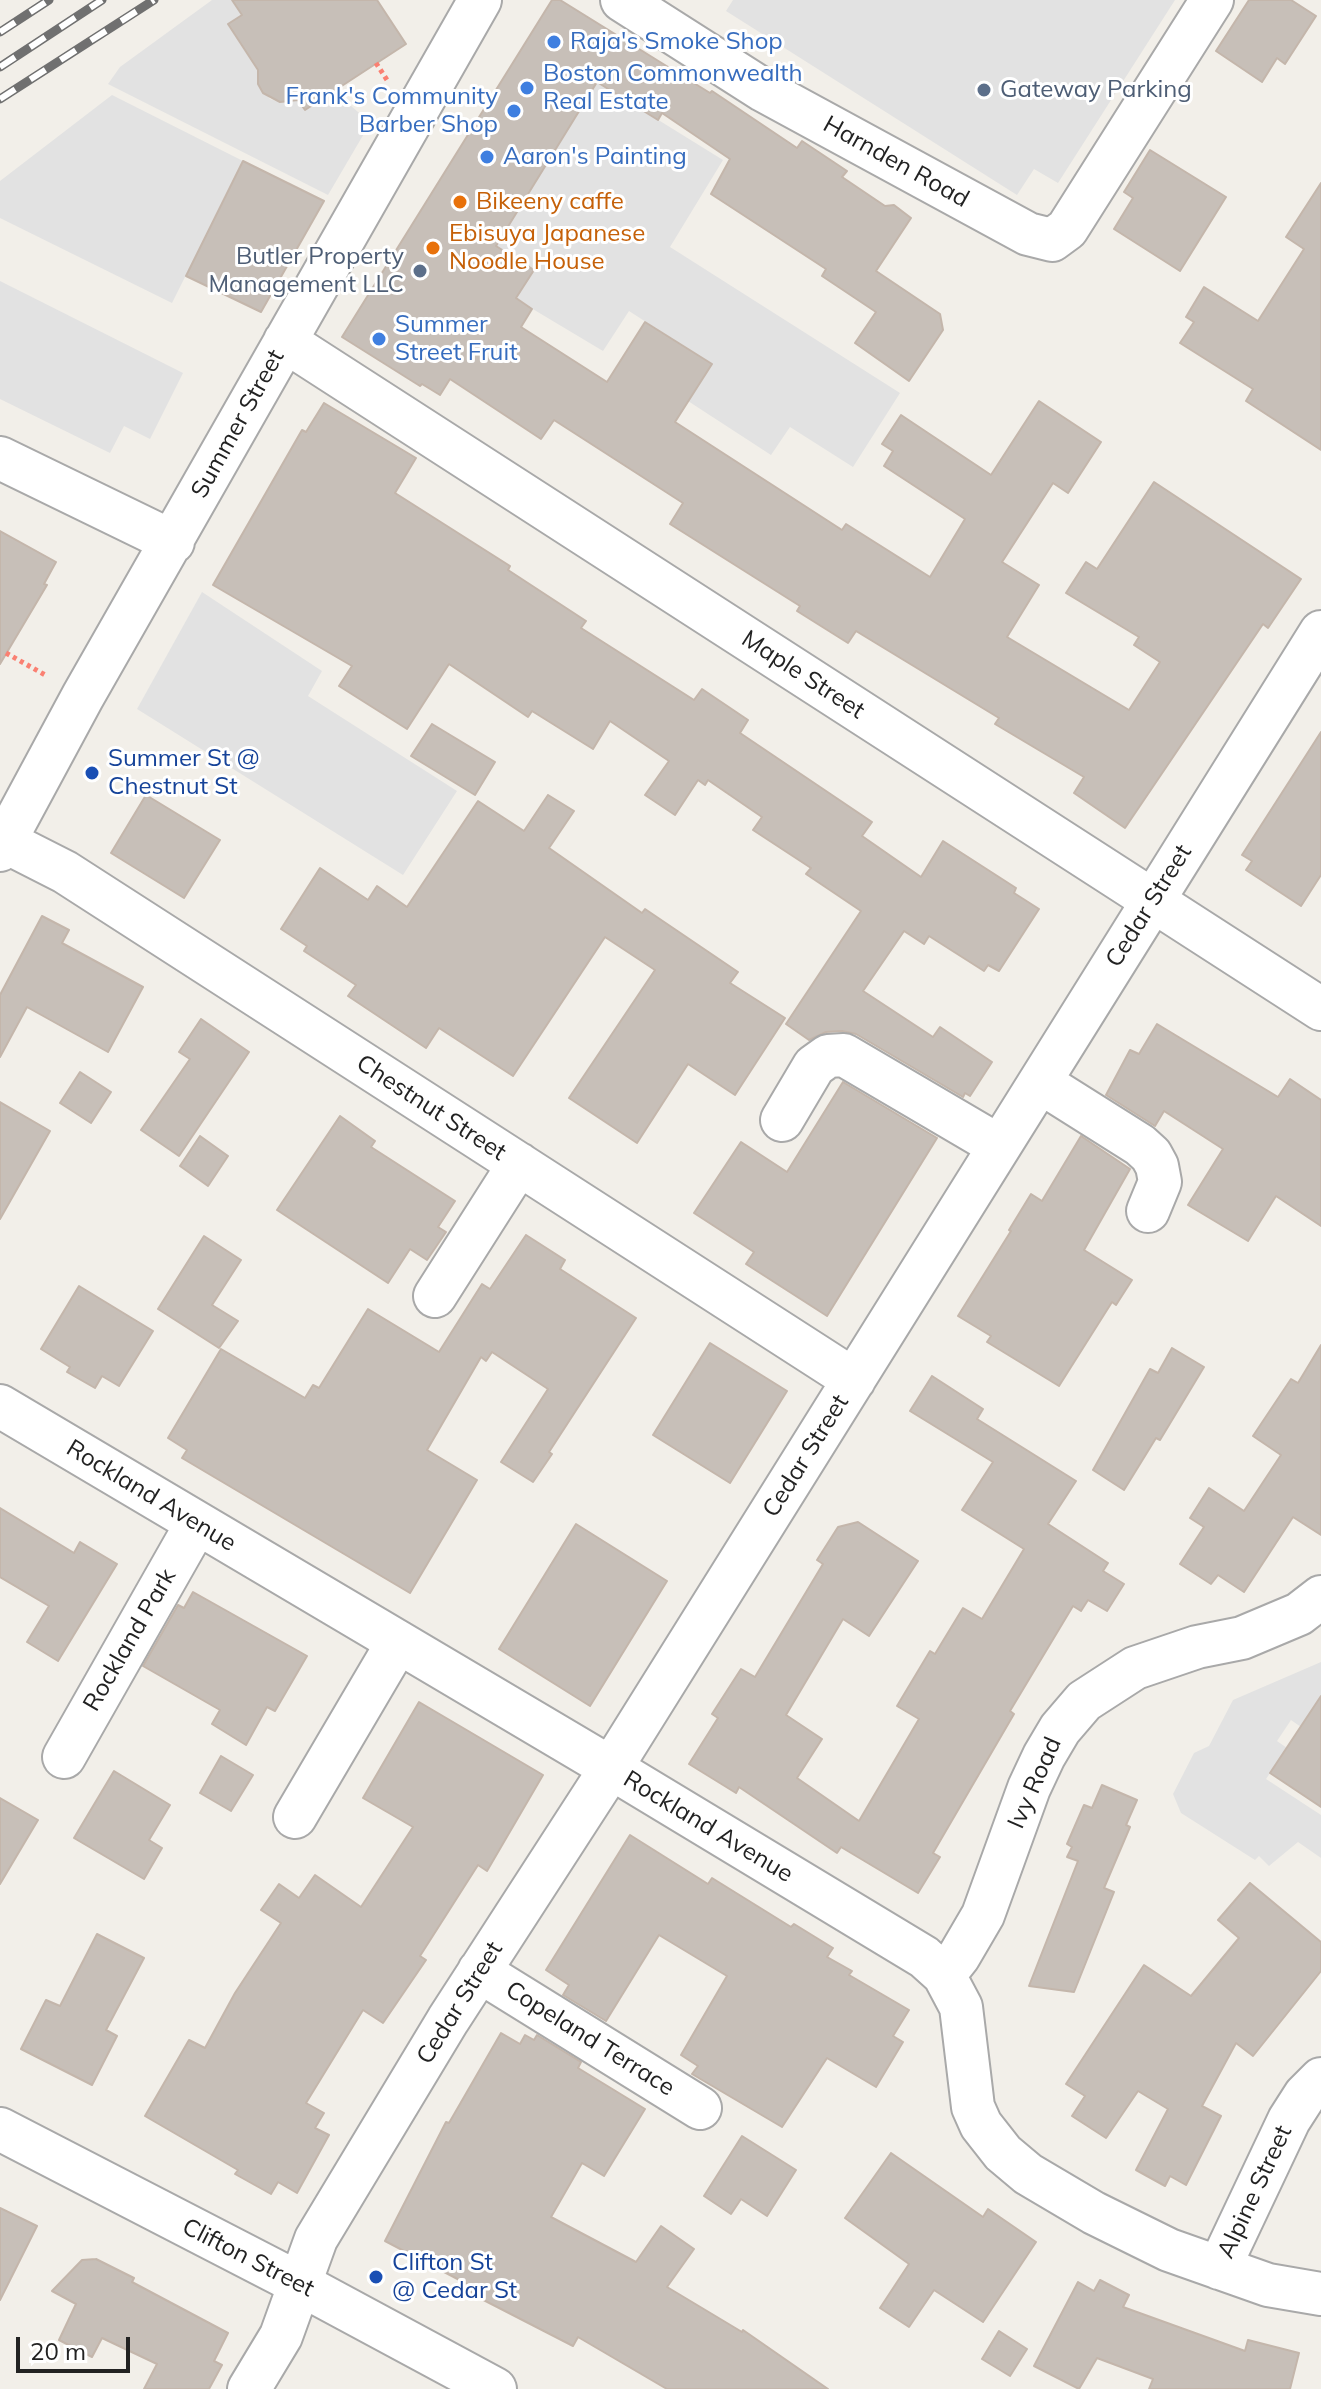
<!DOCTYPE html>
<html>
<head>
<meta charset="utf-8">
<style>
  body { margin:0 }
  #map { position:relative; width:1321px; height:2389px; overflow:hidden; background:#f2efe9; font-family:Mulish,sans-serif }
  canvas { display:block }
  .scale { position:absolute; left:16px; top:2337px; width:114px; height:36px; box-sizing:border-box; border:4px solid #222; border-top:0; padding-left:10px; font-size:24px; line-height:28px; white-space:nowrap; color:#222; -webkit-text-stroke:6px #fff; paint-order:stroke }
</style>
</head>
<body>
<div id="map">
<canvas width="1321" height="2389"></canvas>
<div class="scale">20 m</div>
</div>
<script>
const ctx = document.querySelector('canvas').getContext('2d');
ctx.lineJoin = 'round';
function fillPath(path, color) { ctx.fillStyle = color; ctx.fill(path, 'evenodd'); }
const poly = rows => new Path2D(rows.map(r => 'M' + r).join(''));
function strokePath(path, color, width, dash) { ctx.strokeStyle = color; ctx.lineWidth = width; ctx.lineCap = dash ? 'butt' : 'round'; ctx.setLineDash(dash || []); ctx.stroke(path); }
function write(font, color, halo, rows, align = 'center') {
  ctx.font = font + ' Mulish,sans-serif'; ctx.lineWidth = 6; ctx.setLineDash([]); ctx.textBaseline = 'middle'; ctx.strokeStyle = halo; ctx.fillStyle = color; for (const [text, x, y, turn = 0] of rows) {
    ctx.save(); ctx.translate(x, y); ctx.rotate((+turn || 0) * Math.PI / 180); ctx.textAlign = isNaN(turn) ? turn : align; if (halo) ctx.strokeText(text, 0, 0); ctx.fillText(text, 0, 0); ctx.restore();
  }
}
fillPath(poly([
  [212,0,232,0,242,15,228,25,258,71,258,84,270,99,280,102,290,101,334,91,358,112,372,120,328,195,108,84,120,67],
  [733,0,1175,0,1058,183,1034,169,1017,195,726,11],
  [597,82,723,160,670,247,900,393,853,467,790,427,771,455,688,401,711,364,629,311,603,351,516,299,534,270,496,246],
  [112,95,243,161,172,303,0,218,0,181],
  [0,281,183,373,150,439,124,426,110,453,0,399],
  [202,592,322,671,308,696,457,791,403,875,137,709],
  [1321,1662,1321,1696,1301,1727,1291,1720,1277,1741,1287,1748,1266,1779,1321,1815,1321,1858,1298,1842,1269,1866,1259,1856,1255,1860,1181,1813,1173,1794,1194,1753,1209,1746,1233,1700]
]), '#e2e2e2');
const building = poly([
  [232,0,377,0,406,44,305,110,298,100,280,102,263,93,258,84,258,70,228,24,242,15,232,0],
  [552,0,560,0,710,93,712,91,797,148,802,141,847,171,842,177,885,206,894,205,911,218,876,271,940,314,943,330,909,381,855,343,876,312,822,276,826,269,711,194,730,159,662,113,658,120,597,82,496,246,534,270,516,298,532,309,521,327,607,382,645,322,712,364,675,422,842,530,846,524,930,577,965,519,884,466,893,451,882,444,901,415,991,475,1039,401,1101,442,1068,493,1053,483,1002,562,1039,585,1007,637,1129,710,1160,662,1134,645,1139,637,1066,593,1086,562,1097,569,1154,482,1301,579,1268,628,1263,624,1125,828,1074,793,1084,777,995,724,999,718,856,631,848,643,797,611,800,606,670,524,683,503,554,420,541,439,450,379,440,395,422,384,420,386,342,337,552,0],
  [1249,0,1291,0,1316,16,1285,64,1277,58,1262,82,1216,51,1249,0],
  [1150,150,1226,197,1180,271,1114,229,1133,198,1124,192,1150,150],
  [243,161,324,201,261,312,186,276,243,161],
  [1321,183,1321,450,1246,401,1253,389,1180,343,1194,322,1186,317,1204,287,1258,321,1304,249,1286,237,1321,183],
  [324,403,416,458,395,493,510,566,508,570,586,621,581,628,694,700,702,689,748,720,740,733,872,822,862,836,921,877,943,841,1016,888,1014,893,1039,909,999,971,988,965,984,971,929,936,924,944,904,931,863,991,933,1037,940,1027,992,1062,970,1096,965,1093,963,1097,856,1034,842,1031,826,1032,809,1040,786,1024,861,911,806,874,811,868,753,830,762,817,708,780,705,785,698,780,675,815,645,795,669,761,610,721,593,749,532,711,528,717,449,664,407,729,339,686,352,666,213,585,302,430,306,432,324,403],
  [0,531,56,562,44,584,47,585,0,664,0,531],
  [432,724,495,762,475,795,411,756,432,724],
  [1321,732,1321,875,1301,906,1246,870,1252,861,1242,855,1321,732],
  [146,795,220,840,184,898,111,853,146,795],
  [548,795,574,811,549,848,642,913,645,909,738,972,730,983,785,1018,735,1095,688,1064,637,1143,569,1098,655,970,605,937,513,1076,439,1028,426,1048,348,996,356,985,304,951,307,946,281,929,320,868,368,900,377,886,407,907,478,801,524,831,548,795],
  [42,916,69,930,62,943,143,987,108,1052,27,1007,0,1057,0,995,42,916],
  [201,1019,249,1052,179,1156,141,1130,190,1059,179,1052,201,1019],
  [1157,1024,1278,1097,1290,1079,1321,1100,1321,1226,1276,1196,1248,1241,1188,1205,1223,1149,1164,1111,1155,1126,1106,1095,1130,1050,1139,1054,1157,1024],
  [80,1072,111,1092,91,1123,60,1103,80,1072],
  [843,1082,937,1138,827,1316,746,1264,754,1252,694,1213,741,1142,787,1172,843,1082],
  [0,1102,50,1131,0,1219,0,1102],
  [340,1116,375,1141,371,1147,455,1201,438,1227,446,1232,427,1260,410,1249,388,1283,277,1210,340,1116],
  [200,1136,228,1156,208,1186,180,1166,200,1136],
  [1081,1136,1130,1169,1084,1250,1132,1280,1116,1305,1112,1302,1059,1386,987,1342,991,1336,958,1316,1011,1231,1009,1230,1031,1194,1042,1201,1081,1136],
  [526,1235,565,1260,560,1269,636,1318,549,1452,552,1454,533,1482,501,1462,548,1389,492,1352,486,1361,481,1357,427,1450,477,1480,410,1593,182,1458,187,1450,168,1438,221,1349,305,1398,313,1385,319,1388,368,1309,439,1352,482,1284,490,1289,526,1235],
  [204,1236,241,1260,212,1305,238,1321,219,1348,158,1309,204,1236],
  [79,1286,153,1331,119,1386,102,1376,95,1388,67,1372,70,1367,41,1349,79,1286],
  [710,1343,787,1391,730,1483,653,1435,710,1343],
  [1321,1345,1321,1535,1293,1517,1244,1592,1218,1575,1211,1584,1180,1564,1204,1527,1190,1518,1209,1488,1244,1511,1281,1455,1253,1436,1291,1379,1298,1383,1321,1345],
  [1172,1348,1204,1367,1160,1440,1156,1438,1124,1490,1093,1470,1150,1369,1158,1373,1172,1348],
  [932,1376,983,1409,977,1419,1076,1481,1048,1524,1108,1563,1103,1571,1124,1584,1107,1611,1088,1600,1081,1611,1073,1606,1010,1711,1014,1714,933,1853,940,1857,918,1893,841,1847,837,1853,739,1787,736,1793,689,1764,718,1718,712,1714,741,1669,755,1677,823,1564,817,1560,838,1527,858,1522,918,1561,869,1636,843,1619,786,1715,822,1739,797,1778,859,1821,919,1719,897,1706,930,1651,935,1654,963,1608,982,1619,1024,1549,962,1510,993,1462,910,1411,932,1376],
  [0,1508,74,1553,80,1542,117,1564,58,1661,27,1642,49,1606,0,1577,0,1508],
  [576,1524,667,1581,590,1706,499,1649,576,1524],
  [193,1592,307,1656,275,1711,267,1707,246,1745,212,1724,220,1710,143,1666,178,1605,184,1608,193,1592],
  [1321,1696,1321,1807,1270,1773,1321,1696],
  [419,1702,543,1775,487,1871,478,1865,420,1956,426,1960,383,2023,363,2010,306,2103,324,2113,315,2128,329,2135,297,2193,278,2182,271,2194,235,2174,238,2170,145,2116,189,2040,205,2048,235,1993,281,1923,261,1910,279,1884,299,1898,315,1875,361,1907,413,1827,363,1798,419,1702],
  [221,1756,253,1775,231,1811,200,1793,221,1756],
  [114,1771,170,1805,149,1840,162,1848,144,1879,74,1838,114,1771],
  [1102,1785,1137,1800,1126,1825,1130,1827,1104,1888,1114,1892,1074,1992,1029,1986,1078,1861,1067,1857,1072,1847,1067,1844,1084,1805,1092,1808,1102,1785],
  [0,1798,38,1820,0,1884,0,1798],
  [630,1835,708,1884,712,1878,791,1927,794,1924,833,1948,827,1957,852,1971,849,1975,909,2010,893,2036,903,2042,876,2087,827,2058,782,2127,692,2074,698,2066,681,2055,727,1976,659,1935,606,2021,563,1995,569,1985,546,1970,630,1835],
  [1250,1883,1321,1942,1321,1971,1253,2056,1236,2043,1202,2106,1221,2116,1186,2185,1170,2176,1165,2186,1136,2170,1168,2109,1138,2091,1106,2138,1072,2116,1085,2096,1066,2084,1144,1965,1191,1996,1239,1938,1218,1920,1250,1883],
  [97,1934,144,1958,106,2030,117,2036,92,2085,21,2049,46,2000,60,2006,97,1934],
  [501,2033,520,2044,525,2035,534,2040,537,2035,581,2062,578,2068,645,2109,604,2176,582,2163,551,2217,636,2262,661,2226,694,2249,667,2287,742,2332,743,2330,828,2389,667,2389,578,2337,573,2346,464,2290,467,2284,385,2241,446,2122,449,2123,501,2033],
  [742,2136,796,2170,767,2216,741,2199,731,2214,704,2196,742,2136],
  [891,2153,983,2217,988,2209,1036,2242,983,2322,934,2290,909,2327,880,2308,909,2264,845,2218,891,2153],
  [0,2208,37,2226,0,2300,0,2208],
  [96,2259,134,2278,132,2282,228,2333,214,2361,222,2365,209,2389,144,2389,157,2364,102,2338,92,2357,59,2340,76,2304,52,2291,82,2260,96,2259],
  [1100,2280,1129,2295,1123,2307,1245,2351,1248,2340,1299,2353,1290,2389,1149,2389,1153,2379,1097,2358,1079,2389,1034,2366,1078,2282,1094,2291,1100,2280],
  [999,2331,1027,2349,1010,2376,982,2359,999,2331]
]);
fillPath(building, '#c7bfb8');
strokePath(building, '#c4b6ab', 2);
const minor = poly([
  [622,0,763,90,1028,234,1052,240,1067,229,1212,0],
  [285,341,1321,1009],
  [0,458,173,542],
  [0,839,65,872,854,1380],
  [0,850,83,696,480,0],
  [1040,1082,1140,1145,1151,1155,1157,1166,1160,1182,1148,1211],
  [782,1120,814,1066,828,1056,844,1055,999,1146],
  [435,1296,519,1164],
  [0,1406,611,1768,924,1957,944,1975,961,2007,973,2107,981,2125,1003,2153,1028,2174,1094,2213,1169,2250,1268,2285,1321,2294],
  [64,1757,197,1523],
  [295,1817,398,1642],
  [479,1971,700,2108],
  [944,1975,959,1956,983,1915,1029,1788,1044,1756,1060,1729,1084,1701,1135,1668,1197,1647,1242,1638,1299,1614,1321,1597],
  [0,2129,300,2284,495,2389],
  [1219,2268,1289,2120,1305,2095,1321,2079],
  [249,2389,281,2336,316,2239,448,2020,611,1768,1321,632]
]);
strokePath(minor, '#a9a9a9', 46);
strokePath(poly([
  [376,63,389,83],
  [6,653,47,676]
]), '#fa8072', 5, [4, 4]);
strokePath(minor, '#fff', 42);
const rail = poly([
  [0,32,49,0],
  [0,67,102,0],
  [0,99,154,0]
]);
strokePath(rail, '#707070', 9);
strokePath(rail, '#fff', 6, [18]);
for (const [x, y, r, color] of [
  [554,42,8,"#3f7fe0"],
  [527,88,8,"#3f7fe0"],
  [984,90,8,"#5c6f8a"],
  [514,111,8,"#3f7fe0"],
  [487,157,8,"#3f7fe0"],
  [460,202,8,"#e8710a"],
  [433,248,8,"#e8710a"],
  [420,271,8,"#5c6f8a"],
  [379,339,8,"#3f7fe0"],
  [92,773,8,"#1a4fb4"],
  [376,2277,8,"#1a4fb4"]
]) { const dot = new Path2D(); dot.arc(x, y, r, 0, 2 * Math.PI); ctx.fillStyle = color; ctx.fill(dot); strokePath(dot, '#fff', 3); }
write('24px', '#366cbe', '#fff', [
  ["Raja's Smoke Shop",570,42],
  ["Boston Commonwealth",543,74],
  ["Real Estate",543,102],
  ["Frank's Community",498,97,"right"],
  ["Barber Shop",498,125,"right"],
  ["Aaron's Painting",503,157],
  ["Summer",395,325],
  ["Street Fruit",395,353]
], 'left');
write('24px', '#4e5e75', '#fff', [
  ["Gateway Parking",1000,90],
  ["Butler Property",404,257,"right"],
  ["Management LLC",404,285,"right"]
], 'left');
write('24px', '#222', '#fff', [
  ["Harnden Road",896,162,29],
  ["Summer Street",238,424,-61],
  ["Maple Street",803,675,33],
  ["Cedar Street",1149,906,-58],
  ["Chestnut Street",431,1108,33],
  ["Cedar Street",806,1456,-58],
  ["Rockland Avenue",151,1496,31],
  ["Rockland Park",130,1640,-60],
  ["Ivy Road",1035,1783,-66],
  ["Rockland Avenue",708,1827,31],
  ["Cedar Street",460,2003,-58],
  ["Copeland Terrace",590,2039,32],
  ["Alpine Street",1255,2192,-65],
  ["Clifton Street",248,2258,27]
]);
write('24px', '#c56008', '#fff', [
  ["Bikeeny caffe",476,202],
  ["Ebisuya Japanese",449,234],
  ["Noodle House",449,262]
], 'left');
write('24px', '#164399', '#fff', [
  ["Summer St @",108,759],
  ["Chestnut St",108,787],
  ["Clifton St",392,2263],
  ["@ Cedar St",392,2291]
], 'left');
</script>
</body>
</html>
